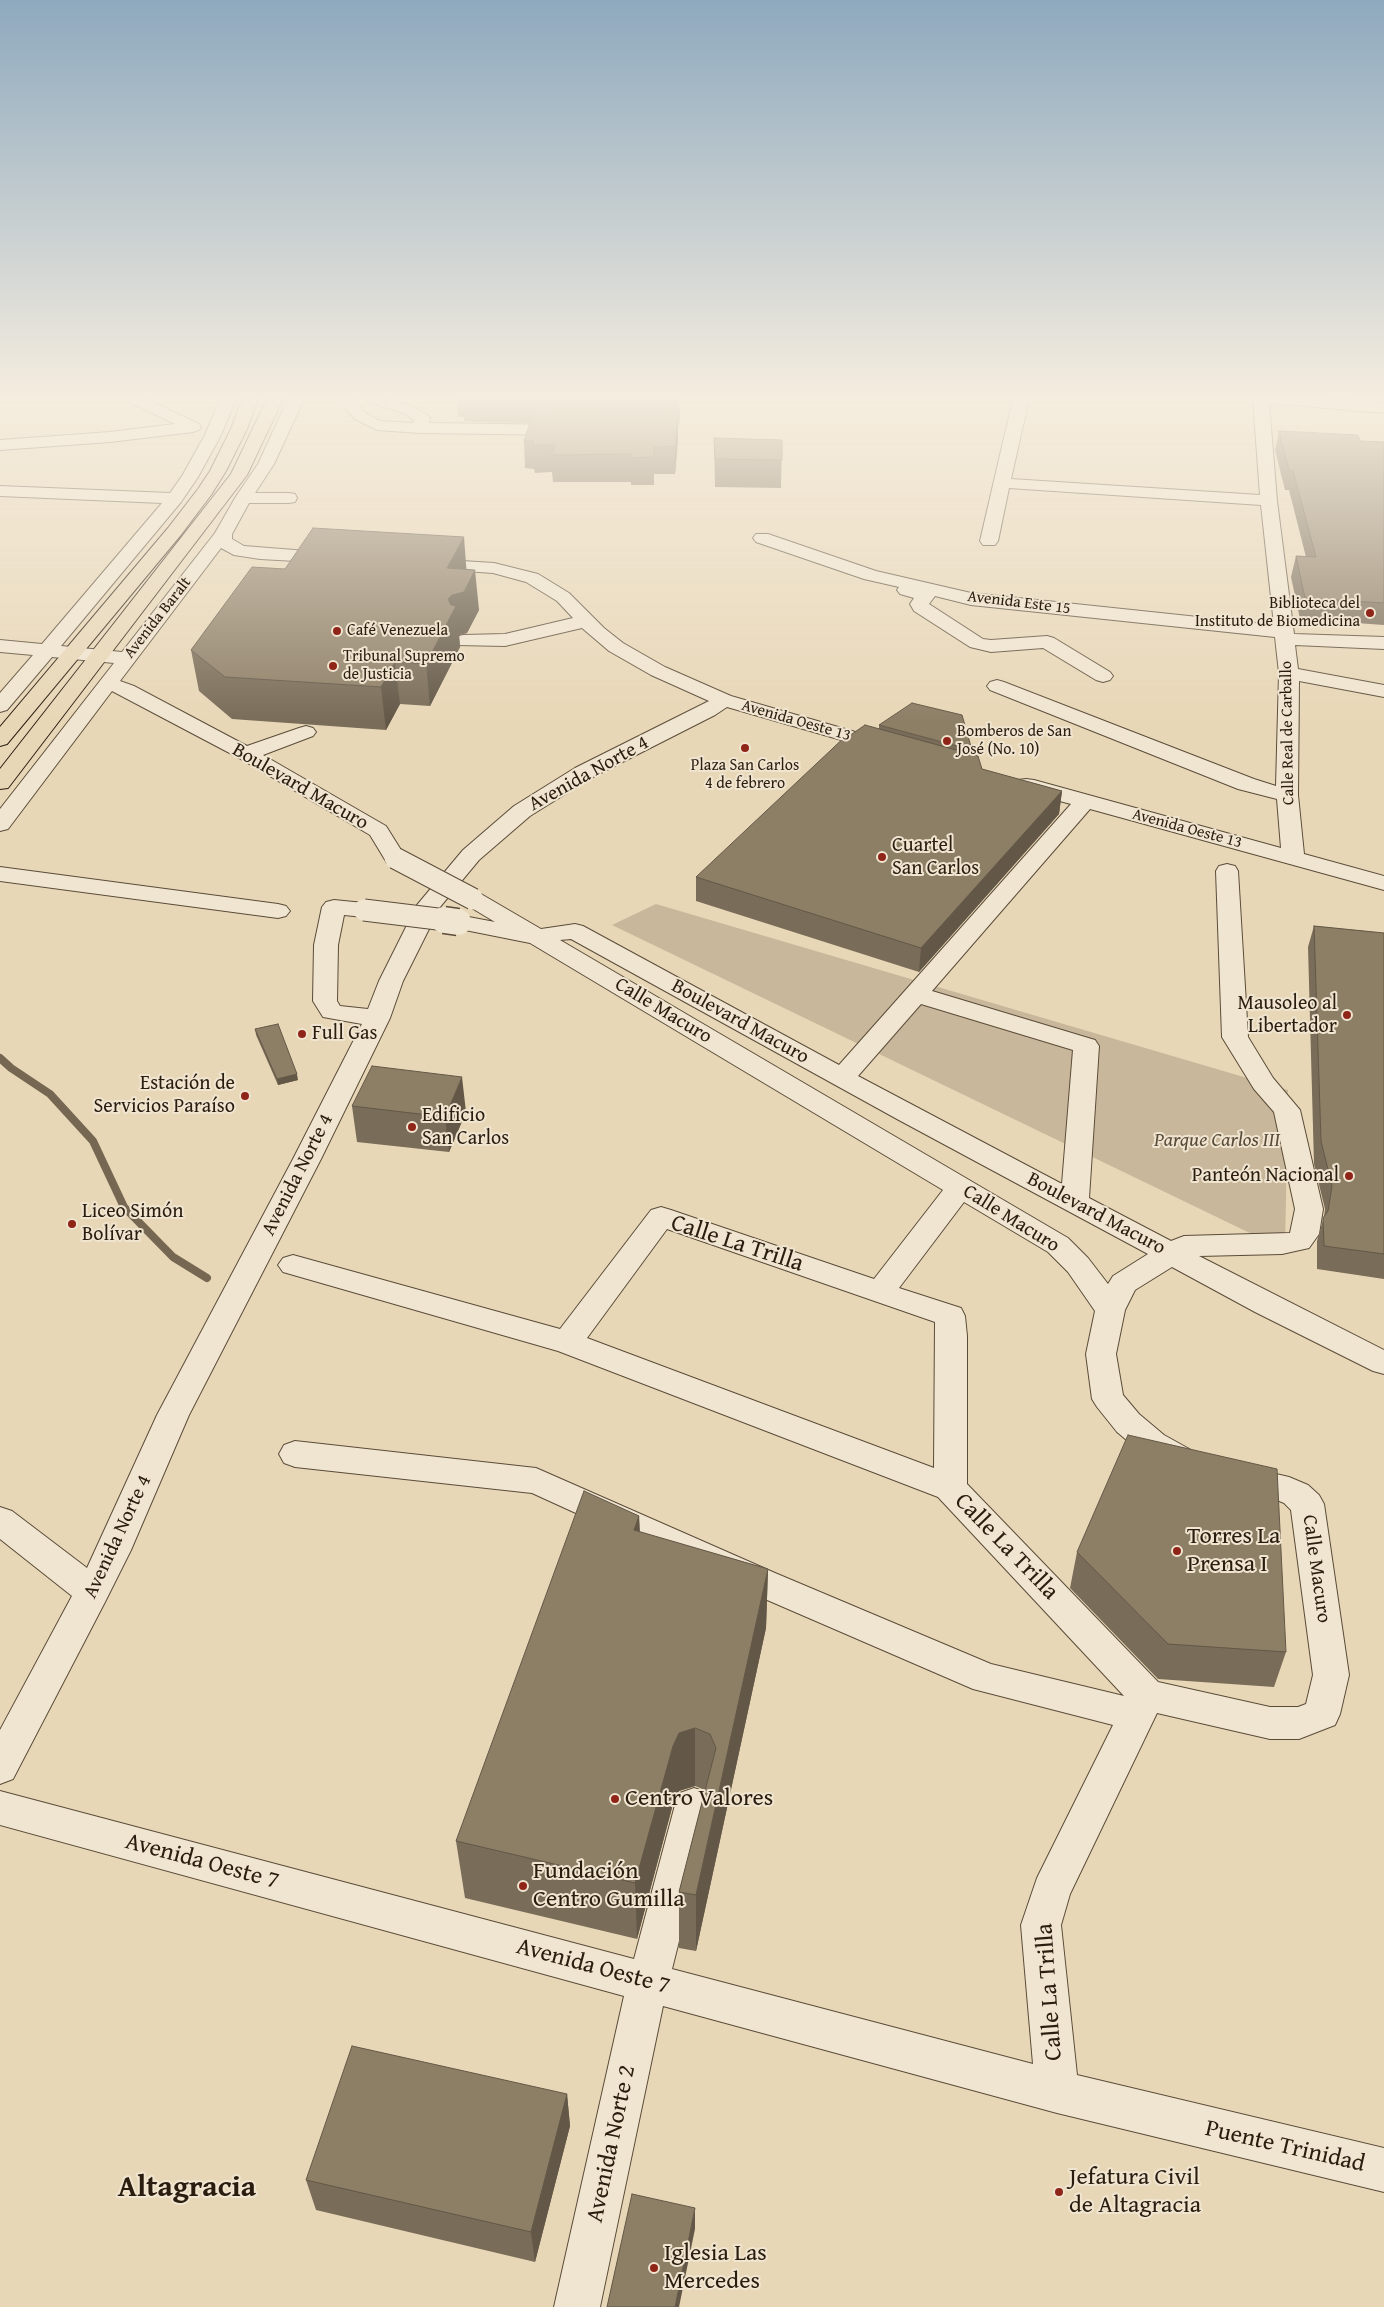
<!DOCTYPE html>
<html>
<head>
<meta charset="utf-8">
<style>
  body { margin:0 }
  canvas { display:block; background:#e8d7b7 }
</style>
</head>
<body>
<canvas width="1384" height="2307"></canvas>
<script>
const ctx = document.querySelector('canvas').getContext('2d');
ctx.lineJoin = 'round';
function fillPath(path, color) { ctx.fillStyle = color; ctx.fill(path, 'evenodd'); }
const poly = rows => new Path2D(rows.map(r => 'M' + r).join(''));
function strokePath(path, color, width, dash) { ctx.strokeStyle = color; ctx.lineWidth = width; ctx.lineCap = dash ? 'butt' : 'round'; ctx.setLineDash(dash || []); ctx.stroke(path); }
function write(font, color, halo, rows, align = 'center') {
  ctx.font = font + ' "Gentium Book Plus",serif'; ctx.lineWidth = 4; ctx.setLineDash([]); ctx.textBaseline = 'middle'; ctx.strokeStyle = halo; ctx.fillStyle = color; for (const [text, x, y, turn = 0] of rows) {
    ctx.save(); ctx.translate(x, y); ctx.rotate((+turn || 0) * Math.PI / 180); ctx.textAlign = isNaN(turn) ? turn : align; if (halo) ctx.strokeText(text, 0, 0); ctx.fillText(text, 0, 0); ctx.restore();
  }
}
fillPath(poly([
  [656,904,1288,1090,1285,1250,612,925]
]), '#c8b79a');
strokePath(poly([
  [0,1058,11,1068,50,1094,93,1141,124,1207,173,1257,207,1278]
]), '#756752', 8);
const minor = poly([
  [127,399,146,399,199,424,201,427,199,430,193,432,110,442,0,450,0,440,110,432,175,424,129,402,127,399],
  [220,399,236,399,221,435,198,477,181,502,61,646,122,652,215,533,235,498,258,464,288,399,304,399,274,464,255,493,289,493,295,494,297,498,295,502,289,503,249,503,232,534,232,539,244,546,332,553,338,554,341,558,338,562,332,563,260,559,234,555,221,548,120,681,134,686,247,746,299,728,306,726,313,728,316,732,313,736,263,755,386,826,406,858,403,863,395,865,387,863,370,835,239,758,112,691,8,829,0,831,0,809,114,663,52,657,7,710,0,712,0,693,33,655,0,652,0,640,42,644,162,503,0,496,0,486,170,493,182,476,205,435,220,399],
  [340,399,356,399,365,413,380,421,413,423,414,420,404,413,368,402,366,399,389,399,414,407,427,415,430,418,429,423,566,425,572,427,574,430,572,433,566,435,420,433,377,430,355,419,347,411,340,399],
  [1013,399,1029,399,1011,479,1260,495,1253,399,1330,399,1384,403,1384,413,1269,403,1277,501,1294,634,1384,637,1384,649,1295,645,1298,669,1384,685,1384,697,1299,681,1298,795,1304,854,1384,876,1384,890,1090,809,932,991,1095,1040,1099,1046,1089,1198,1171,1241,1184,1236,1290,1233,1295,1209,1274,1112,1254,1089,1222,1037,1216,871,1219,866,1227,864,1235,866,1238,871,1248,1037,1273,1078,1300,1110,1323,1209,1319,1234,1309,1248,1282,1254,1199,1256,1384,1350,1384,1374,1373,1371,1255,1312,1172,1267,1135,1290,1125,1310,1116,1354,1123,1395,1139,1414,1164,1435,1191,1450,1196,1459,1191,1468,1180,1472,1169,1468,1142,1453,1117,1432,1097,1407,1092,1399,1086,1354,1095,1311,1068,1272,1048,1252,964,1202,899,1288,961,1308,965,1316,967,1336,967,1484,1158,1682,1270,1707,1298,1707,1306,1704,1313,1675,1291,1510,1284,1503,1272,1498,1230,1488,1226,1479,1230,1470,1242,1466,1289,1477,1308,1485,1319,1495,1324,1504,1349,1675,1340,1714,1335,1725,1299,1739,1270,1739,1157,1713,1070,1894,1061,1925,1077,2075,1384,2148,1384,2192,1057,2113,663,2006,600,2307,554,2307,624,1996,0,1825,0,1791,634,1959,675,1805,680,1793,694,1788,708,1793,713,1805,672,1969,1033,2064,1021,1925,1037,1878,1113,1725,973,1689,751,1593,532,1493,295,1467,284,1463,279,1454,284,1445,295,1441,536,1468,775,1573,991,1664,1124,1696,938,1497,558,1351,283,1272,278,1265,283,1258,293,1255,560,1329,651,1210,661,1207,671,1210,874,1279,943,1190,530,943,450,927,446,922,450,917,458,915,495,922,465,904,461,899,465,894,473,892,481,894,541,929,575,924,583,926,839,1065,1071,804,1018,790,1015,785,1018,780,1026,779,1034,780,1281,848,1277,799,1238,789,990,690,987,686,990,682,997,680,1004,682,1254,779,1276,786,1279,673,1275,637,971,605,935,596,929,604,983,639,991,640,1047,636,1054,638,1110,672,1113,676,1110,680,1103,682,1096,680,1043,648,991,652,970,647,914,611,910,604,914,598,900,594,897,590,899,587,864,579,756,542,753,538,756,534,768,534,876,571,971,593,1274,625,1261,505,1009,488,998,541,995,545,983,545,980,541,1013,399],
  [571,939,897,1119,1148,1254,1113,1276,1108,1284,1088,1258,1068,1238,560,940,571,939],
  [921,1004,1073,1050,1062,1184,858,1076,921,1004],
  [667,1229,935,1322,934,1468,587,1338,667,1229],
  [430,559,494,563,538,574,569,593,604,628,623,643,665,667,731,696,890,742,893,746,890,750,883,752,727,707,715,715,591,778,530,816,479,860,440,907,403,981,390,1018,321,1159,189,1415,131,1550,105,1602,13,1779,0,1784,0,1730,72,1596,0,1539,0,1507,12,1511,87,1568,157,1415,293,1159,362,1024,323,1017,313,1001,314,945,322,907,326,902,334,900,364,903,372,905,376,910,372,915,364,917,344,915,338,945,337,1001,340,1006,368,1009,379,981,417,905,463,850,514,806,575,768,709,701,651,675,609,651,582,628,505,646,456,645,453,641,456,637,463,635,505,634,573,618,557,601,526,582,493,573,424,568,421,564,424,560,430,559],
  [0,867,278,904,286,906,290,911,286,916,278,918,0,881,0,867]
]);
const major = poly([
  [242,399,258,399,247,429,226,471,211,495,180,536,7,744,0,746,0,727,168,528,198,489,210,471,231,429,242,399],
  [267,399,283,399,247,475,8,788,0,789,0,769,231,474,267,399]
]);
strokePath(minor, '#5a4c39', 2);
strokePath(major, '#2a1d0f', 2);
fillPath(minor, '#f0e5d0');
fillPath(major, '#e8d7b7');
const minorBridgeFar1 = poly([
  [395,858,473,899],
  [364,910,454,921]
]);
const minorBridge = poly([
  [444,920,458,922]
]);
strokePath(minorBridgeFar1, '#5a4c39', 23, []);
strokePath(minorBridge, '#5a4c39', 29, []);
strokePath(minorBridgeFar1, '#f0e5d0', 21);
strokePath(minorBridge, '#f0e5d0', 26);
fillPath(poly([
  [457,399,679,399,680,420,679,425,678,425,678,439,675,474,654,474,654,485,631,485,631,482,553,482,552,472,535,473,534,469,525,468,524,441,530,423,477,422,464,421,464,417,458,417],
  [1279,431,1360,441,1384,442,1384,625,1300,619,1291,577,1296,556,1306,557,1289,490,1285,490,1275,450],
  [714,438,782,440,781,488,715,487],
  [285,569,467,570,479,610,467,633,459,635,460,647,430,706,400,704,386,730,232,719,199,691,191,650],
  [879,725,972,750,972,755,982,769,1062,791,1059,814,919,972,696,901,696,877,879,729],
  [1314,926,1384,933,1384,1279,1317,1269,1317,1241,1324,1217,1325,1209,1314,1164,1308,947],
  [255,1029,298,1080,278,1085,256,1035],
  [352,1106,466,1112,449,1152,357,1142],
  [639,1516,640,1532,768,1569,766,1628,696,1951,679,1948,679,1892,705,1790,695,1786,679,1791,673,1804,637,1939,465,1898,456,1841],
  [1077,1552,1286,1652,1274,1687,1158,1679,1070,1588],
  [567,2094,570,2126,535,2262,316,2210,306,2180]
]), '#796c58');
fillPath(poly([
  [678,412,678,439,675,474,675,446],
  [464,537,467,577,475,570,479,610,467,633,459,635,460,647,430,706,426,664,448,599,447,568],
  [395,662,400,704,386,730,381,687],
  [1062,791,1059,814,919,972,921,948],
  [297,1074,298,1080,278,1085,277,1079],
  [462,1077,466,1112,449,1152,445,1117],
  [639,1516,641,1575,634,1530],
  [768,1569,766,1628,696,1951,696,1895],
  [695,1728,695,1786,679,1791,673,1804,637,1939,635,1883,673,1746,679,1733],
  [567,2094,570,2126,535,2262,531,2232],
  [695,2208,695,2229,679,2307,675,2307]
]), '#635847');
const building = poly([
  [534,410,678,412,675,446,654,447,654,457,631,458,631,454,551,455,555,445,533,445,534,441,524,441,534,410],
  [1279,431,1358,435,1360,441,1384,442,1384,603,1305,598,1296,556,1316,557,1293,471,1289,470,1279,431],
  [714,438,782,440,782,460,715,459,714,438],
  [313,528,464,537,447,568,475,570,464,592,452,595,448,599,451,605,456,606,426,664,395,662,381,687,225,677,191,650,252,567,285,569,313,528],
  [912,703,962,715,972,750,879,725,912,703],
  [865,725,978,756,982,769,1062,791,921,948,696,877,849,733,852,734,865,725],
  [1314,926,1384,933,1384,1254,1324,1246,1323,1218,1328,1211,1332,1186,1321,1141,1314,926],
  [278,1024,297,1074,277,1079,255,1029,278,1024],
  [372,1066,462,1077,445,1117,352,1106,372,1066],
  [1128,1435,1277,1469,1286,1652,1168,1644,1077,1552,1128,1435],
  [584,1491,639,1516,634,1530,768,1569,696,1895,679,1892,716,1748,710,1734,695,1728,679,1733,673,1746,635,1883,456,1841,584,1491],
  [352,2046,567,2094,531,2232,306,2180,352,2046],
  [632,2194,695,2208,675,2307,607,2307,632,2194]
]);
fillPath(building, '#8d7e66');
strokePath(building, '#635847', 1);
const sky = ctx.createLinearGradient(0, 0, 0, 722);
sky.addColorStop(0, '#8ea9be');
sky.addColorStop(0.55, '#f5eddf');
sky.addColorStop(1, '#f5eddf00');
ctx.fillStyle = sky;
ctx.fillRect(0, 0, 1384, 722);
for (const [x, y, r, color] of [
  [1370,613,5,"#8f2418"],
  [337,631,5,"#8f2418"],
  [333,666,5,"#8f2418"],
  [947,741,5,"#8f2418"],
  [745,748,5,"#8f2418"],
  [882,857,5,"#8f2418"],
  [1347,1015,5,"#8f2418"],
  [302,1034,5,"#8f2418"],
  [245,1096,5,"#8f2418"],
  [412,1127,5,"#8f2418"],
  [1349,1176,5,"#8f2418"],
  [72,1224,5,"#8f2418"],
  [1177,1551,5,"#8f2418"],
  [615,1799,5,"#8f2418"],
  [523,1886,5,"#8f2418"],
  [1059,2192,5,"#8f2418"],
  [654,2268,5,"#8f2418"]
]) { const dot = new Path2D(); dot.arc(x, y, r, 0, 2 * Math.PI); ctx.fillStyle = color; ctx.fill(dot); strokePath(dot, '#f0e5d0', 2); }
write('16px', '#2a1d0f', '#f0e5d0', [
  ["Avenida Este 15",1019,603,7],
  ["Avenida Baralt",158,618,-52],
  ["Avenida Oeste 13",796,721,16],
  ["Calle Real de Carballo",1288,733,-91],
  ["Avenida Oeste 13",1187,829,15]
]);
write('16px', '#2a1d0f', '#f0e5d0', [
  ["Biblioteca del",1360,604,"right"],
  ["Instituto de Biomedicina",1360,622,"right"],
  ["Café Venezuela",347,631],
  ["Tribunal Supremo",343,657],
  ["de Justicia",343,675],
  ["Bomberos de San",957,732],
  ["José (No. 10)",957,750],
  ["Plaza San Carlos",745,766,"center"],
  ["4 de febrero",745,784,"center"]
], 'left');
write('20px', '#2a1d0f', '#f0e5d0', [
  ["Avenida Norte 4",589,774,-29],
  ["Boulevard Macuro",300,787,30],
  ["Calle Macuro",663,1011,31],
  ["Boulevard Macuro",740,1022,29],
  ["Avenida Norte 4",298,1175,-63],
  ["Boulevard Macuro",1096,1214,28],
  ["Calle Macuro",1011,1219,32],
  ["Avenida Norte 4",118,1537,-65],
  ["Calle Macuro",1316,1569,82]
]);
write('20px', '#2a1d0f', '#f0e5d0', [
  ["Cuartel",892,846],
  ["San Carlos",892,869],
  ["Mausoleo al",1337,1004,"right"],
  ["Libertador",1337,1027,"right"],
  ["Full Gas",312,1034],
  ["Estación de",235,1084,"right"],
  ["Servicios Paraíso",235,1107,"right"],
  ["Edificio",422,1116],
  ["San Carlos",422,1139],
  ["Panteón Nacional",1339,1176,"right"],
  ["Liceo Simón",82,1212],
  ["Bolívar",82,1235]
], 'left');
write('italic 20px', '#594b39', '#f0e5d0', [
  ["Parque Carlos III",1217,1141]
]);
write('24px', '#2a1d0f', '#f0e5d0', [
  ["Calle La Trilla",737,1244,18],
  ["Calle La Trilla",1006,1547,46],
  ["Avenida Oeste 7",202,1862,15],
  ["Avenida Oeste 7",593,1967,15],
  ["Calle La Trilla",1050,1992,-94],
  ["Avenida Norte 2",612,2144,-78],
  ["Puente Trinidad",1285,2147,13]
]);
write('24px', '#2a1d0f', '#f0e5d0', [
  ["Torres La",1187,1537],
  ["Prensa I",1187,1565],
  ["Centro Valores",625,1799],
  ["Fundación",533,1872],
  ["Centro Gumilla",533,1900],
  ["Jefatura Civil",1069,2178],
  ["de Altagracia",1069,2206],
  ["Iglesia Las",664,2254],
  ["Mercedes",664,2282]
], 'left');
write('bold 30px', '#2a1d0f', '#f0e5d0', [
  ["Altagracia",187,2188]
]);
</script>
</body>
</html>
